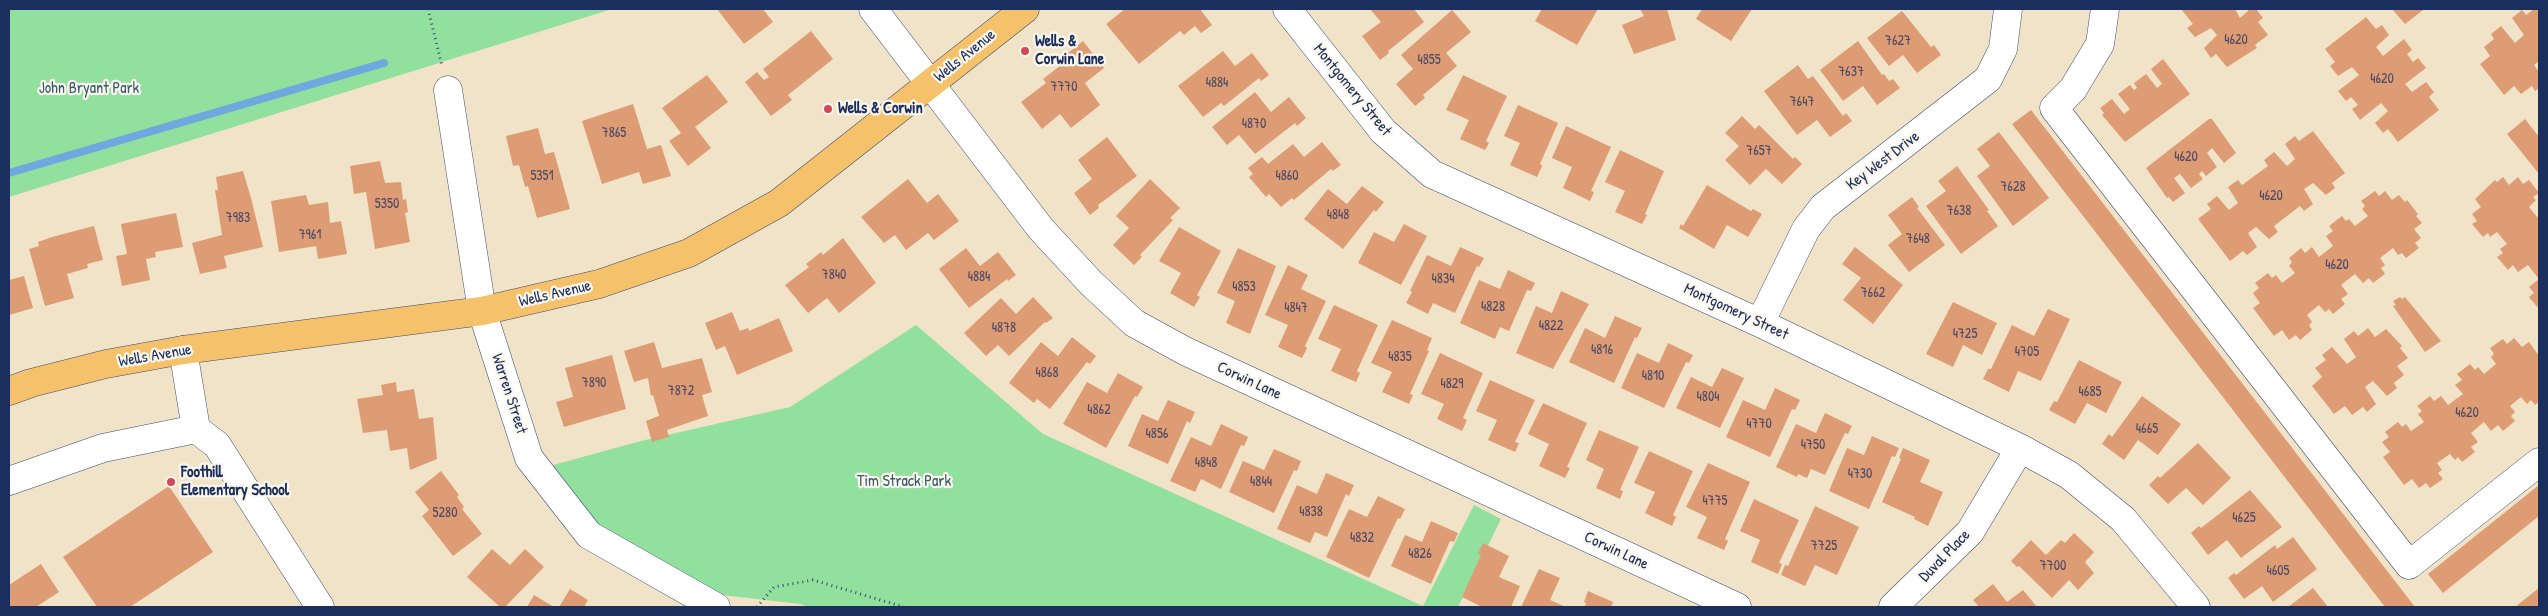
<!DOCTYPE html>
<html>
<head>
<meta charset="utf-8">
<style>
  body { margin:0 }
  #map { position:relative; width:2548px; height:616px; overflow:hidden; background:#f1e3c7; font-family:"Patrick Hand",sans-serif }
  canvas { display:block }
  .frame { position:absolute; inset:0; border:10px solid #1b2f5e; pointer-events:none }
</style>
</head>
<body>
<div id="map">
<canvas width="2548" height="616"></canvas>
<div class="frame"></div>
</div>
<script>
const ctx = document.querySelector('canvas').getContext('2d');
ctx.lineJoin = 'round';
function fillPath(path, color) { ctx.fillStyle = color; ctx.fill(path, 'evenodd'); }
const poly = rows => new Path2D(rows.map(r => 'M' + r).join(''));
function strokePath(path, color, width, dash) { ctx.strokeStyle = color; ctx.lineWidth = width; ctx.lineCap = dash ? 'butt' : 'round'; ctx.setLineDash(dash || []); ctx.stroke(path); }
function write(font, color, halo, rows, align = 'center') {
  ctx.font = font + ' "Patrick Hand",sans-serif'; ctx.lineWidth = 4.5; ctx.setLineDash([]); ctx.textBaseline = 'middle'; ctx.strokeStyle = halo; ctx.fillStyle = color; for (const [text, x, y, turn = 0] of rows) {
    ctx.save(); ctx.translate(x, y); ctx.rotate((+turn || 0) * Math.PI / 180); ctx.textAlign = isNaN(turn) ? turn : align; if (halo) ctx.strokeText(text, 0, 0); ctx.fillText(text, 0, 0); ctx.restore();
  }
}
fillPath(poly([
  [9,9,612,9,9,197],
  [916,325,1043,434,1423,606,1474,505,1501,519,1458,607,809,607,800,604,714,594,631,557,535,470,641,441,790,407]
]), '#91e09e');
strokePath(poly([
  [9,173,384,63]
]), '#6ea8de', 8);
fillPath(poly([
  [717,9,763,9,773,22,744,44],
  [1125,9,1200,9,1212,25,1201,33,1195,26,1184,35,1180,31,1139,64,1106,24],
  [1370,9,1414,9,1424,22,1388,51,1389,53,1380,60,1362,36,1381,22],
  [1542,9,1598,9,1577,45,1535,21],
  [1640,9,1667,9,1676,40,1634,54,1622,25,1644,16],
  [1702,9,1752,9,1731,41,1696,19],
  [2181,9,2235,9,2240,18,2249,10,2256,9,2263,18,2258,22,2268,35,2255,45,2257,48,2227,67,2216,54,2211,58,2204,48,2217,35,2211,28,2195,37,2187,28,2193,24],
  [2392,9,2422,9,2423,10,2405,24],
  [2534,9,2539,11,2539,61,2534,65,2539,72,2539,88,2535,91,2532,86,2521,94,2514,86,2504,95,2480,64,2490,56,2484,47,2494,39,2491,34,2501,26,2515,43,2524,35,2512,18,2522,10,2526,15],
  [1452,10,1471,32,1446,53,1457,66,1423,95,1425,98,1415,106,1396,84,1413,69,1401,55],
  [1902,11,1931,47,1934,45,1941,55,1917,73,1903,55,1889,66,1867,38],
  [2366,17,2376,29,2382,25,2389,35,2376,47,2383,56,2404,39,2412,50,2407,54,2413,62,2418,58,2426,68,2405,84,2412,92,2426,82,2434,92,2429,97,2439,110,2398,142,2388,129,2383,133,2375,123,2388,111,2381,103,2360,120,2352,109,2358,105,2351,97,2346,101,2338,91,2359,75,2352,67,2338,76,2330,66,2335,62,2325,49],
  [811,31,833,59,788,95,792,100,771,116,745,82,757,72,764,80,769,77,763,69],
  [1083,41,1104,68,1085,83,1100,105,1071,128,1060,114,1042,129,1021,102,1046,83,1043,79,1061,65,1058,61],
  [1858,41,1882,75,1884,74,1889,81,1893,79,1900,88,1877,105,1863,86,1843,101,1820,70],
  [1223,51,1235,66,1252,53,1269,75,1261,81,1259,78,1224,106,1221,103,1203,117,1178,86],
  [2163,59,2190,94,2125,142,2102,115,2104,113,2100,108,2112,99,2124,114,2130,109,2118,94,2130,85,2134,90,2137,88,2134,83,2146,74,2157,88,2162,84,2151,69],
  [1798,65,1808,79,1813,76,1843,116,1846,113,1852,121,1830,137,1817,120,1797,135,1764,91],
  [707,75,728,102,695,127,711,148,688,166,669,141,681,133,662,108],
  [1463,75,1507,96,1486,141,1489,143,1485,150,1460,139,1469,120,1446,110],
  [1255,92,1271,112,1289,97,1306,118,1297,126,1295,123,1255,154,1239,135,1227,145,1212,127],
  [633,104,647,149,661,145,671,176,643,184,639,172,602,184,582,121],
  [1518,105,1558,123,1540,164,1542,166,1537,177,1510,165,1520,143,1504,136],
  [2031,110,2415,607,2385,607,2012,124],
  [1742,116,1755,129,1759,125,1793,159,1795,157,1802,164,1782,184,1766,169,1750,185,1725,160,1739,146,1725,133],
  [2209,119,2212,119,2236,153,2224,163,2212,148,2207,153,2217,167,2206,176,2202,171,2199,174,2203,179,2191,188,2180,174,2174,178,2185,193,2173,202,2169,197,2167,198,2146,168],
  [2525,119,2539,137,2539,174,2507,134],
  [1566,126,1611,147,1591,191,1594,192,1590,201,1563,188,1572,167,1552,158],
  [538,128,545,154,554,152,570,209,537,218,528,186,525,187,519,165,513,166,506,136],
  [2313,131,2345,173,2332,183,2335,188,2326,195,2313,183,2304,189,2313,204,2304,211,2300,206,2274,226,2278,232,2269,239,2256,227,2248,233,2257,247,2247,255,2243,251,2230,261,2198,219,2211,209,2207,204,2217,196,2229,210,2238,203,2228,187,2238,180,2242,185,2268,166,2264,160,2274,152,2287,166,2295,159,2285,144,2295,136,2299,141],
  [1999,132,2049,198,2013,226,1977,176,1990,166,1977,149],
  [1107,137,1137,176,1098,205,1099,208,1090,215,1074,193,1092,179,1078,160],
  [1322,142,1341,165,1333,171,1331,169,1294,200,1292,198,1281,207,1269,194,1266,197,1249,177,1253,174,1248,168,1262,157,1268,164,1293,144,1304,157],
  [1620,150,1664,171,1645,214,1647,215,1642,224,1615,212,1625,191,1605,182],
  [380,161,385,183,401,182,403,200,406,199,408,212,405,213,410,242,375,249,366,192,354,194,350,166],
  [1957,166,1989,210,1987,211,1998,226,1961,254,1926,206,1946,191,1938,181],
  [243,171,251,198,263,247,224,256,227,268,200,274,192,243,222,235,215,190,218,190,216,177],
  [2503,177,2509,185,2518,177,2523,184,2529,180,2539,193,2533,197,2536,200,2529,207,2539,219,2539,309,2529,297,2534,293,2529,287,2539,279,2528,265,2518,272,2513,265,2508,270,2497,257,2503,253,2500,249,2507,244,2497,232,2490,237,2488,233,2483,237,2472,224,2477,221,2472,214,2481,207,2475,199,2495,180,2497,182],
  [908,179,927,203,938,194,959,221,934,240,928,233,906,250,895,235,884,243,861,217],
  [1150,179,1180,208,1170,218,1173,220,1140,255,1142,257,1134,265,1113,245,1129,228,1116,216],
  [1707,185,1751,211,1753,209,1762,214,1748,237,1727,225,1714,249,1679,228,1681,224,1683,226],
  [1362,186,1384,202,1376,212,1374,210,1343,249,1304,219,1328,189,1347,204],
  [2375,191,2379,196,2385,191,2392,200,2399,195,2405,202,2407,200,2418,214,2416,216,2422,223,2414,229,2421,238,2415,243,2419,248,2406,258,2402,253,2398,255,2393,248,2380,258,2385,265,2381,268,2385,274,2373,283,2369,278,2363,283,2355,274,2341,285,2348,294,2341,299,2345,304,2333,314,2329,309,2325,312,2319,305,2307,315,2312,322,2309,325,2312,330,2300,340,2296,335,2289,340,2282,330,2274,336,2253,308,2260,303,2253,293,2259,288,2255,283,2268,273,2272,278,2276,275,2282,283,2295,273,2289,266,2292,262,2289,258,2301,248,2305,253,2312,247,2319,257,2333,246,2326,236,2333,231,2329,226,2342,216,2346,221,2349,219,2355,226,2368,216,2362,209,2365,206,2361,201],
  [306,195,309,205,328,202,330,223,341,221,347,254,318,259,316,246,279,252,271,201],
  [1912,197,1919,207,1917,208,1945,245,1909,272,1888,245,1902,234,1888,215],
  [176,213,183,247,155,252,156,257,146,259,150,280,122,286,116,256,127,254,121,224],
  [1404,224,1427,236,1401,285,1358,263,1374,232,1394,242],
  [94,226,103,260,87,264,88,268,67,274,74,298,45,306,29,249,39,246,38,242,52,237],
  [1179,227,1221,251,1197,295,1200,297,1194,307,1170,293,1181,273,1159,261],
  [843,238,876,283,839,313,827,298,808,313,785,285,809,267,806,264,821,252,823,255],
  [1460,247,1484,258,1479,267,1477,266,1455,313,1433,303,1428,314,1406,303,1412,292,1410,291,1427,255,1451,266],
  [1855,247,1903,285,1873,324,1843,300,1861,278,1842,264],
  [966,248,980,266,998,252,1016,275,1008,281,1007,279,969,308,939,269],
  [1238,248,1276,266,1250,334,1226,323,1235,301,1217,293],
  [1288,265,1308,275,1301,289,1326,301,1305,346,1307,348,1302,358,1278,347,1288,325,1265,315],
  [1508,270,1535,283,1531,291,1527,290,1509,331,1500,327,1495,339,1460,323,1479,280,1500,289],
  [24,276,33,308,9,315,9,280],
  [1561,291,1589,304,1553,369,1516,353,1536,306,1552,313],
  [1033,297,1053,318,1046,323,1045,322,1009,356,998,345,986,356,964,333,1001,298,1016,314],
  [2400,297,2402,299,2405,297,2441,341,2425,352,2393,306,2396,305,2393,301],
  [1953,302,1997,323,1982,355,1963,345,1953,367,1926,354],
  [1334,305,1378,325,1357,371,1360,373,1356,382,1331,371,1341,349,1318,339],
  [2048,309,2070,319,2041,381,2018,371,2009,392,1983,379,1988,369,1991,369,2012,325,2034,336],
  [732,312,740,331,748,328,749,331,779,318,793,351,737,375,725,346,716,350,705,323],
  [1615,316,1642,328,1637,338,1635,337,1614,383,1569,362,1585,328,1605,338],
  [1392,320,1432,338,1427,350,1429,351,1410,394,1413,395,1409,404,1382,392,1392,372,1371,363],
  [2368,328,2375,337,2386,329,2402,346,2400,348,2408,358,2397,366,2404,375,2394,383,2397,388,2387,396,2373,381,2365,387,2376,404,2367,412,2363,407,2352,415,2345,406,2334,414,2312,386,2322,377,2315,368,2326,360,2322,355,2332,347,2347,364,2356,357,2344,339,2354,331,2358,336],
  [1072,337,1096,356,1090,364,1087,362,1050,409,1037,399,1034,403,1009,383,1041,342,1058,356],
  [2514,338,2522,347,2529,342,2539,356,2539,402,2535,405,2531,400,2527,404,2521,397,2510,406,2515,412,2511,416,2515,421,2503,431,2498,425,2491,431,2484,422,2471,433,2478,442,2471,447,2475,452,2462,462,2458,457,2455,460,2450,454,2437,463,2442,470,2438,473,2443,479,2430,488,2426,483,2419,488,2412,479,2404,485,2383,457,2390,452,2382,442,2389,437,2385,432,2398,422,2402,427,2406,424,2411,431,2424,422,2418,414,2422,411,2417,406,2430,396,2434,401,2441,396,2448,405,2463,394,2455,385,2462,380,2457,374,2470,364,2475,370,2478,367,2484,374,2496,364,2491,357,2494,354,2490,348,2503,339,2507,344],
  [654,342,662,368,702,358,712,392,702,395,708,416,667,430,669,437,652,442,646,421,661,415,659,416,653,395,651,396,648,378,634,382,624,351],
  [1668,343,1693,355,1689,363,1686,362,1664,408,1621,388,1637,353,1659,363],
  [1440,353,1483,373,1463,418,1467,420,1462,431,1437,419,1444,404,1421,394],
  [612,355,626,409,564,427,556,402,573,397,565,368],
  [2079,360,2122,382,2106,413,2087,403,2075,424,2049,410,2054,401,2057,402],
  [1722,368,1744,378,1720,428,1676,408,1691,377,1712,387],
  [1118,373,1143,387,1137,397,1135,396,1106,448,1063,424,1087,382,1107,393],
  [1490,380,1535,400,1515,442,1519,443,1515,452,1488,440,1497,420,1476,411],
  [396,382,397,392,414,389,419,419,433,417,437,459,410,470,407,448,390,451,387,430,363,433,357,399,383,395,381,385],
  [1775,388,1800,400,1795,410,1792,409,1770,457,1726,437,1743,400,1765,410],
  [2142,396,2181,424,2158,455,2138,440,2124,460,2102,444,2109,434,2112,437],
  [1168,400,1195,412,1190,423,1187,421,1168,464,1128,446,1142,414,1158,421],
  [1543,403,1587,423,1567,467,1570,468,1565,478,1539,466,1549,444,1528,434],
  [1825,413,1852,426,1848,434,1845,433,1825,475,1811,469,1807,478,1798,474,1797,477,1776,467,1796,424,1816,433],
  [1221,424,1248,437,1244,446,1241,445,1221,489,1201,479,1195,492,1170,481,1191,437,1211,446],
  [1599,430,1639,447,1620,490,1623,491,1620,499,1596,488,1604,469,1586,460],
  [1872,436,1899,448,1895,457,1892,456,1869,509,1829,491,1847,448,1864,455],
  [2198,443,2231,478,2203,505,2186,488,2168,504,2149,485,2158,476,2160,478],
  [1903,448,1930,460,1920,482,1943,492,1928,526,1914,519,1915,517,1882,502,1901,459,1899,458],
  [1274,449,1301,461,1297,471,1294,470,1274,513,1229,492,1243,461,1264,470],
  [1649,451,1693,471,1673,515,1676,517,1672,526,1645,513,1655,492,1634,483],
  [1708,463,1750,482,1725,539,1728,541,1724,550,1697,538,1707,517,1686,507],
  [441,471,459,495,457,497,464,507,462,509,482,534,453,556,422,516,429,510,415,492],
  [1326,473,1354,485,1349,496,1346,494,1327,537,1315,532,1310,543,1277,529,1297,485,1317,494],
  [2539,485,2539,516,2443,593,2428,574],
  [169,486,213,552,130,607,97,607,63,557],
  [2250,490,2282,527,2241,558,2227,540,2208,555,2191,533,2199,526,2201,528],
  [1378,496,1405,509,1400,519,1398,518,1369,578,1326,557,1349,509,1367,517],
  [1754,499,1799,520,1779,563,1782,564,1778,574,1751,562,1760,540,1740,531],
  [1815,506,1859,527,1837,575,1815,565,1805,586,1781,575,1785,565,1788,566],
  [1431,521,1458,533,1454,542,1450,541,1431,584,1391,566,1405,535,1422,542],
  [2074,533,2094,552,2085,562,2094,573,2078,590,2069,580,2052,598,2019,566,2017,567,2011,561,2031,540,2046,555,2061,540,2065,543],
  [2293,537,2317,569,2273,602,2262,586,2244,599,2228,578,2234,573,2236,575,2275,545,2277,549],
  [1483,543,1509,556,1499,577,1520,586,1511,607,1482,607,1462,597,1481,555,1478,554],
  [492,549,510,565,525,549,544,567,505,607,500,607,467,577],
  [41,564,59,592,36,607,9,607,9,585],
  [1539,569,1560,578,1550,600,1566,607,1521,607],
  [1993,584,2007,602,2023,590,2037,607,1979,607,1973,600],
  [2313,588,2328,607,2288,607],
  [2539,588,2539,607,2515,607],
  [570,589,588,600,584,607,559,607],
  [1588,591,1613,602,1611,607,1585,607,1586,603,1584,602],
  [534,595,554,607,527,607]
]), '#de9c75');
const minor = poly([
  [873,9,1041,229,1091,283,1134,323,1185,351,1737,607],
  [1287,9,1383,131,1432,174,1760,323,2020,448,2069,475,2123,519,2196,607],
  [2105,9,2100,44,2073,89,2054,108,2409,565,2539,462],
  [448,90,482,311,529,458,589,535,716,607],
  [1760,323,1806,229,1823,207,1988,79,2003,49,2008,9],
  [196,429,217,445,320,607],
  [9,481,103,448,196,429,183,350],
  [1893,607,1970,532,2020,448]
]);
const major = poly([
  [9,391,31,383,106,364,183,350,482,311,599,284,689,253,779,203,1025,9]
]);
strokePath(minor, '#3b4a6e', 29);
strokePath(major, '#3b4a6e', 29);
strokePath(poly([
  [428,9,442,66],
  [757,607,774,587,813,580,904,607]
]), '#3b4a6e', 3, [1, 4]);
strokePath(minor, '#fff', 28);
strokePath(major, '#f5c16b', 28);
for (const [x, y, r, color] of [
  [1025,51,5,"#d1495b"],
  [828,109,5,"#d1495b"],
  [171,482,5,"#d1495b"]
]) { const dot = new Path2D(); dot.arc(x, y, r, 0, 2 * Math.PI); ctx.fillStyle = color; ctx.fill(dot); strokePath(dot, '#fbf7ec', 2); }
write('14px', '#4c4a64', null, [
  ["4620",2236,40],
  ["7627",1898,41],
  ["4855",1429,60],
  ["7637",1851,72],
  ["4620",2382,79],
  ["4884",1217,83],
  ["7770",1064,87],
  ["7647",1802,102],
  ["4870",1254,124],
  ["7865",614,133],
  ["7657",1759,151],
  ["4620",2186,157],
  ["5351",542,176],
  ["4860",1287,176],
  ["7628",2013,187],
  ["4620",2271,196],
  ["5350",387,204],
  ["7638",1959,211],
  ["4848",1338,215],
  ["7983",238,218],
  ["7961",310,235],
  ["7648",1918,239],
  ["4620",2337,265],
  ["7840",834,275],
  ["4884",979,277],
  ["4834",1443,279],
  ["4853",1244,287],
  ["7662",1873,293],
  ["4828",1493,307],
  ["4847",1296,308],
  ["4822",1551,326],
  ["4878",1004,328],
  ["4725",1965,334],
  ["4816",1602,350],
  ["4705",2027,352],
  ["4835",1400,357],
  ["4868",1047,373],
  ["4810",1653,376],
  ["7890",594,383],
  ["4829",1452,384],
  ["7872",681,391],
  ["4685",2090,392],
  ["4804",1708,397],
  ["4862",1099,410],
  ["4620",2467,413],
  ["4770",1759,424],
  ["4665",2147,429],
  ["4856",1157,434],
  ["4750",1813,445],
  ["4848",1206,463],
  ["4730",1860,474],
  ["4844",1261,482],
  ["4775",1715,501],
  ["4838",1311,512],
  ["5280",445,513],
  ["4625",2244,518],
  ["4832",1362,538],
  ["7725",1824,546],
  ["4826",1420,554],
  ["7700",2053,566],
  ["4605",2278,571]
]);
write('bold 16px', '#1b2f5e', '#fbf7ec', [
  ["Wells &",1035,42],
  ["Corwin Lane",1035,60],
  ["Wells & Corwin",838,109],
  ["Foothill",181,473],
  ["Elementary School",181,491]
], 'left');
write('16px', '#1b2f5e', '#fbf7ec', [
  ["Wells Avenue",965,56,-39],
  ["Montgomery Street",1352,90,51],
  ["Key West Drive",1883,161,-37],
  ["Wells Avenue",555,294,-13],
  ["Montgomery Street",1736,312,25],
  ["Wells Avenue",155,356,-10],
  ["Corwin Lane",1249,381,25],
  ["Warren Street",509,394,72],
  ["Corwin Lane",1616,551,25],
  ["Duval Place",1945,556,-46]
]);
write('16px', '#385b6e', '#fbf7ec', [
  ["John Bryant Park",89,89],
  ["Tim Strack Park",904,482]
]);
</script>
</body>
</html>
